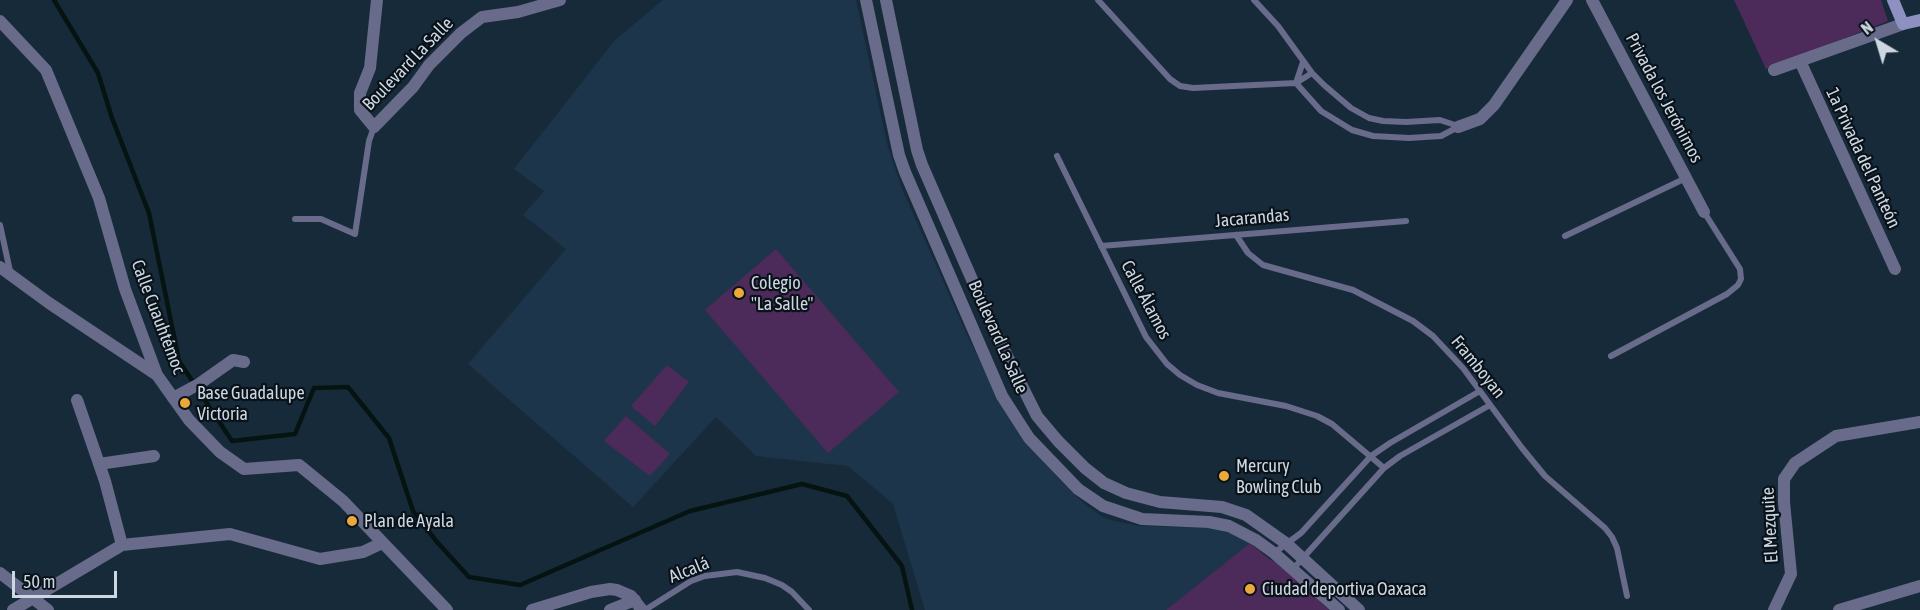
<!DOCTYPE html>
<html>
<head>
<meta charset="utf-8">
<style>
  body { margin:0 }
  #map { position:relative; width:1920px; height:610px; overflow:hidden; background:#172a3a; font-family:"Asap Condensed",sans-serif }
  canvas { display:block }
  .north { position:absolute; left:1848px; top:12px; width:60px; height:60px; -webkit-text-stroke:4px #0a1219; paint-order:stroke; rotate:322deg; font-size:16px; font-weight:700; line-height:24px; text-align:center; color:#ccd7e2 }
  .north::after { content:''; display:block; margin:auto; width:21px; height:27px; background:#ccd7e2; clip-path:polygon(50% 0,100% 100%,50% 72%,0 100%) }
  .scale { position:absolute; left:12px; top:571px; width:105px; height:27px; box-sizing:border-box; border:3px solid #ccd7e2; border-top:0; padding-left:8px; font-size:18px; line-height:21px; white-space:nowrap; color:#ccd7e2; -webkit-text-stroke:4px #0a1219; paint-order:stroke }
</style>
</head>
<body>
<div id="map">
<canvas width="1920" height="610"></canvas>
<div class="north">N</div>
<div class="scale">50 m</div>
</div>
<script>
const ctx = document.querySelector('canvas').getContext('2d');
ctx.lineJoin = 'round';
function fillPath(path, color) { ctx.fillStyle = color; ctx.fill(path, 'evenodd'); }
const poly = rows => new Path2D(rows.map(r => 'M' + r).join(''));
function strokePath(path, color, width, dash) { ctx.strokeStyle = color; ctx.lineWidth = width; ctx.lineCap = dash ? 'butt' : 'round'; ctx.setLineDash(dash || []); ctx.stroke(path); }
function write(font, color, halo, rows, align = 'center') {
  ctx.font = font + ' "Asap Condensed",sans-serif'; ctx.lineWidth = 4.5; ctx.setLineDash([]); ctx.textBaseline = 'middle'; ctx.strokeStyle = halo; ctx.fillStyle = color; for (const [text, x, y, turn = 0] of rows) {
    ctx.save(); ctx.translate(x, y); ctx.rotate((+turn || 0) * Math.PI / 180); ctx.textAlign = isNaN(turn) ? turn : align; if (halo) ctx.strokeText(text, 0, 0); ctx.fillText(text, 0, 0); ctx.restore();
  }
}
fillPath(poly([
  [663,0,856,0,887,144,902,189,968,337,990,379,1029,445,1063,483,1087,506,1103,517,1114,521,1140,526,1213,528,1233,533,1250,543,1166,610,925,610,893,504,848,466,756,456,716,417,633,507,468,364,566,249,523,215,544,191,514,169,615,40]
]), '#1d354a');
fillPath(poly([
  [1734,0,1881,0,1888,21,1766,69],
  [776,249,899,392,828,453,705,310],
  [667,365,689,382,655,426,631,406],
  [626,416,670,454,650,476,604,441],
  [1250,543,1268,558,1286,568,1329,610,1166,610]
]), '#4c2a5a');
strokePath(poly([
  [54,0,98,73,112,118,149,213,179,361,232,441,295,434,314,388,348,387,389,438,413,511,437,542,469,577,520,585,690,511,802,484,847,496,902,566,912,610]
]), '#061411', 4.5);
strokePath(poly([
  [1098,0,1170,79,1180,86,1193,88,1296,83,1312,73],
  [1254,0,1278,26,1312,73,1324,85,1351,108,1369,118,1383,121,1406,122,1440,120,1458,126],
  [1303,62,1296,83,1321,111,1352,130,1373,136,1409,138,1441,136,1458,127],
  [1057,156,1146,337,1167,364,1180,375,1197,385,1218,393,1286,406,1317,416,1332,424,1384,468],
  [295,219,321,219,355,234,369,141,374,127],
  [0,225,10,271],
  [1236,235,1248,253,1263,265,1353,290,1413,321,1433,336,1463,368,1522,448,1545,476,1605,528,1612,537,1617,548,1627,596],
  [1565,236,1686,178],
  [1101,246,1406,221],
  [1611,356,1727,294,1738,285,1741,279,1740,269,1704,212],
  [1274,553,1301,533,1371,456,1390,443,1480,391],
  [1293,569,1384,468,1400,456,1490,405],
  [645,610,691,581,705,576,737,572,765,578,782,585,792,592,809,610]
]), '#686b89', 6);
strokePath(poly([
  [377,0,370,68,360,93,360,110,374,127,413,87,429,65,461,33,482,17,518,12,560,0],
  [866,0,899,155,905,172,1002,396,1029,438,1078,489,1103,506,1142,519,1209,522,1229,526,1256,540,1274,553,1339,610],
  [886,0,917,150,922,165,994,330,1037,416,1058,441,1085,468,1104,483,1126,493,1160,502,1222,507,1246,515,1287,544,1359,610],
  [1592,0,1704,212],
  [0,21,46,70,99,198,125,289,157,375,189,420,220,452,244,469,299,465,343,501,447,610],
  [1800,61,1895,269],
  [1774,70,1903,24],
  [1458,127,1480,119,1494,105,1567,0],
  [0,267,49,303,157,375],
  [173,398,199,384,233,360,244,362],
  [77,400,105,481,122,545],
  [99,464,154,456],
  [0,573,48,610],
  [13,610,122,545,230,534,320,559,363,552,382,543],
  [532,610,591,592,610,589,617,590,631,596,642,610],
  [610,610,635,600],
  [1774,610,1791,574,1784,502,1784,479,1795,463,1836,436,1920,422],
  [1839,610,1920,586]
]), '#686b89', 12);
strokePath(poly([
  [1893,0,1903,24,1920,20]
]), '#8d90c1', 12);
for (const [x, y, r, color] of [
  [739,293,6,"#eba939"],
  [185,403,6,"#eba939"],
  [1224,476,6,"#eba939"],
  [352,521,6,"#eba939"],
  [1250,589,6,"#eba939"]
]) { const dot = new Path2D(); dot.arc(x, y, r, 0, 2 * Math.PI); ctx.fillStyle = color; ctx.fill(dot); strokePath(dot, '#0a1219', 2); }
write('18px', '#ccd7e2', '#0a1219', [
  ["Boulevard La Salle",408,64,-46],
  ["Privada los Jerónimos",1664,98,62],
  ["1a Privada del Panteón",1863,158,65],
  ["Jacarandas",1252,218,-5],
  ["Calle Álamos",1146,300,62],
  ["Calle Cuauhtémoc",158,317,69],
  ["Boulevard La Salle",998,337,66],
  ["Framboyan",1478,367,51],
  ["El Mezquite",1770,525,-93],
  ["Alcalá",689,570,-22]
]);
write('18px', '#ccd7e2', '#0a1219', [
  ["Colegio",751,283],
  ["\"La Salle\"",751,304],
  ["Base Guadalupe",197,393],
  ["Victoria",197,414],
  ["Mercury",1236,466],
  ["Bowling Club",1236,487],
  ["Plan de Ayala",364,521],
  ["Ciudad deportiva Oaxaca",1262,589]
], 'left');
</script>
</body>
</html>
